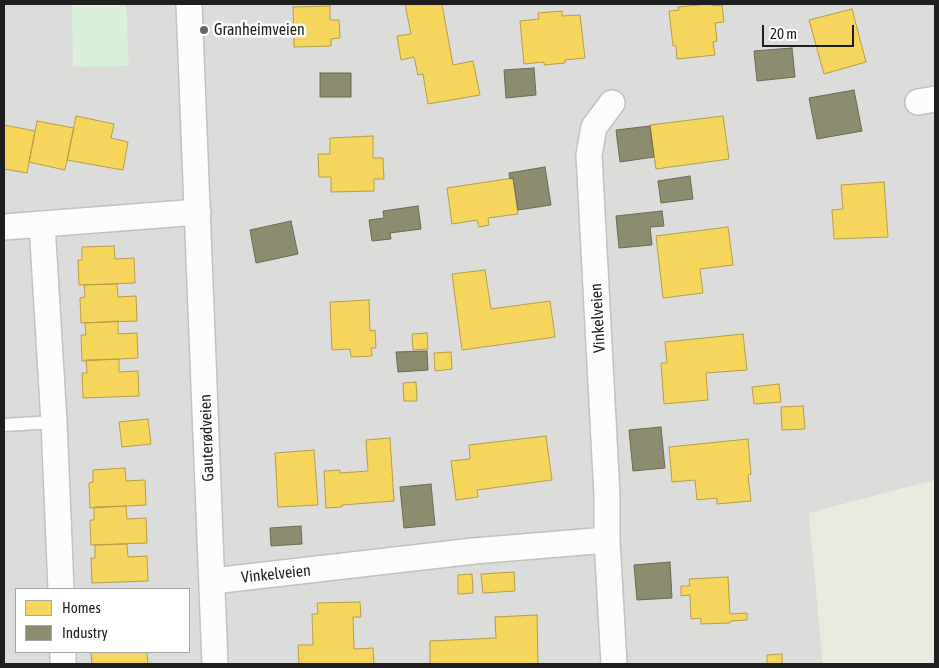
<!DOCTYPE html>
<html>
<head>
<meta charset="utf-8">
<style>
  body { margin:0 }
  #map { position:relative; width:939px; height:668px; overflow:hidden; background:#edece9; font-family:"Asap Condensed",sans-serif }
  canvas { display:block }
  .frame { position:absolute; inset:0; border:5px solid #1f1f1f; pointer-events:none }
  .legend { position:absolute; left:15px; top:588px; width:175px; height:65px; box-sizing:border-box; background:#fff; border:1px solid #a5a5a5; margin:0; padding:6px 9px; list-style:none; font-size:15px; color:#1f1f1f }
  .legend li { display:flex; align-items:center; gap:10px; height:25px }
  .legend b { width:25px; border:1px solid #a5a5a5 }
  .scale { position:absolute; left:762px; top:25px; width:92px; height:22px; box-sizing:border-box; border:2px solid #1f1f1f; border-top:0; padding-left:6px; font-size:15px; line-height:18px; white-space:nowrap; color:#1f1f1f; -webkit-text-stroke:4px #fff; paint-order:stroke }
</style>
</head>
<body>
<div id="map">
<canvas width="939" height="668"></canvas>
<div class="frame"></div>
<ul class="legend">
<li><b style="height:14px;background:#f6d55c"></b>Homes</li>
<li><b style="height:14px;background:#8c8c6e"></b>Industry</li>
</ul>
<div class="scale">20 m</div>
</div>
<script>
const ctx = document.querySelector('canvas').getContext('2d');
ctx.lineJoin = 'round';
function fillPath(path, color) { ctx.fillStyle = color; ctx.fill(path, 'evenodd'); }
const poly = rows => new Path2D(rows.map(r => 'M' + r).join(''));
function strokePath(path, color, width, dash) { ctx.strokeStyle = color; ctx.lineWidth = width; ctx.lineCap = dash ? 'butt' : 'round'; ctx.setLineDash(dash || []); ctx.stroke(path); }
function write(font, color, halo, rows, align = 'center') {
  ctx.font = font + ' "Asap Condensed",sans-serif'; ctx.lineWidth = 5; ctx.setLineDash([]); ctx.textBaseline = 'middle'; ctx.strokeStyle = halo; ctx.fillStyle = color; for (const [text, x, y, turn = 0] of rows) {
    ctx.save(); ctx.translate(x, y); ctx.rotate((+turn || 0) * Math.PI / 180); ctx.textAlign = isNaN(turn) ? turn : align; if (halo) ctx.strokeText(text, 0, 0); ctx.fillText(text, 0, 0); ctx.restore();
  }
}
fillPath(poly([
  [4,4,935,4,935,480,809,513,823,664,4,664],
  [16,589,189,589,189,652,16,652]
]), '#dcdcda');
fillPath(poly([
  [935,480,935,664,823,664,809,513]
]), '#eaebde');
fillPath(poly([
  [72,4,126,4,129,66,73,67]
]), '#daf0db');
const homes = poly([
  [405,4,442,4,453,65,473,61,480,95,428,104,423,74,418,75,414,57,401,60,397,36,411,34,405,4],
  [708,4,713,4,713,6,722,5,724,22,715,23,717,41,713,42,715,55,677,59,676,46,673,46,669,11,679,10,678,7,708,4],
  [330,6,330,20,339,20,340,38,331,39,331,46,294,47,293,7,330,6],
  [852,9,866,62,824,74,809,20,852,9],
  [562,11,562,16,580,15,585,58,565,60,565,63,544,65,544,62,524,64,520,21,539,19,538,13,562,11],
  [76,116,114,124,111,138,128,142,123,170,67,160,76,116],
  [723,116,729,159,656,169,650,125,723,116],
  [37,121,74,128,65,170,29,162,37,121],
  [4,125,35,131,27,173,4,169,4,125],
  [373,136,373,158,383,158,384,179,374,179,374,191,331,192,331,177,319,177,318,154,330,154,330,138,373,136],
  [513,178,518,214,488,218,489,225,479,227,477,220,452,224,447,188,513,178],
  [884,182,888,237,834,239,832,210,843,209,841,185,884,182],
  [728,227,733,265,700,269,703,293,663,298,656,236,728,227],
  [114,246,115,259,134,258,135,283,79,285,78,260,82,260,82,247,114,246],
  [485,270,491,309,550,301,555,337,462,350,452,274,485,270],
  [117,284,118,297,136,296,137,321,81,323,80,298,85,297,84,285,117,284],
  [369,300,370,331,375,330,376,348,371,348,372,356,351,357,350,349,332,350,330,302,369,300],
  [118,321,118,334,137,333,138,358,82,361,81,335,86,335,85,323,118,321],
  [427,333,428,349,413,350,412,334,427,333],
  [743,334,747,370,706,373,708,400,664,404,661,363,667,363,665,342,743,334],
  [451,352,452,369,435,371,434,353,451,352],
  [119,359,119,372,138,371,139,396,83,398,82,373,87,373,86,360,119,359],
  [416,382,417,401,404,401,403,383,416,382],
  [779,384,781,402,754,404,752,387,779,384],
  [803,406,805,429,782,430,781,407,803,406],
  [148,419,151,444,122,447,119,422,148,419],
  [546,436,552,480,477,490,478,497,456,500,451,461,470,459,469,445,546,436],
  [390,438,394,501,342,505,342,507,326,508,324,471,340,470,340,473,368,471,366,440,390,438],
  [748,439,751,474,748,475,751,501,717,504,717,498,697,500,695,480,672,482,669,447,748,439],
  [314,450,318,505,278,507,275,453,314,450],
  [125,468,126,481,145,480,146,505,90,508,89,483,93,482,93,470,125,468],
  [126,506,127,519,146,518,147,543,91,545,90,520,94,520,94,507,126,506],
  [127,544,128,557,147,556,148,581,92,583,91,558,95,558,95,545,127,544],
  [514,572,515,591,483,593,481,574,514,572],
  [472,574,473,593,458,594,458,575,472,574],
  [728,577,730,614,747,613,747,620,730,621,730,623,701,624,701,618,691,619,690,595,681,596,681,586,690,586,689,579,728,577],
  [360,602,361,617,353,617,354,649,373,648,374,664,299,664,298,645,313,645,312,614,318,614,317,603,360,602],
  [537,615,538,664,430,664,430,641,496,638,495,617,537,615],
  [91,652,147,652,148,664,92,664,91,652],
  [782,654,782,664,767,664,767,655,782,654]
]);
fillPath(homes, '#f6d55c');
strokePath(homes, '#b69e4a', 1);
const industry = poly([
  [792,48,795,77,757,81,754,51,792,48],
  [534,68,536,95,506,98,504,70,534,68],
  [320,73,351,73,351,97,320,97,320,73],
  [854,90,862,131,817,139,809,98,854,90],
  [650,126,654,157,620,162,616,130,650,126],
  [545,167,551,205,518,210,513,178,510,179,509,173,545,167],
  [690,176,693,199,661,203,658,181,690,176],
  [418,206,421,229,390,233,391,239,372,241,369,220,384,218,383,211,418,206],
  [662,211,664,226,650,227,652,245,619,248,616,216,662,211],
  [291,221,298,254,256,263,250,230,291,221],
  [427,351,428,370,398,372,396,352,427,351],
  [661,427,665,468,633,471,629,430,661,427],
  [431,484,435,525,404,528,400,487,431,484],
  [301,526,302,544,271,546,270,528,301,526],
  [670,562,672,598,637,600,634,565,670,562]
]);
fillPath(industry, '#8c8c6e');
strokePath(industry, '#6b6b56', 1);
const lane = poly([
  [4,425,54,422]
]);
const street = poly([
  [189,4,215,664],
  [918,102,935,99],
  [612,103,594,127,589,155,607,496,607,540,614,664],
  [42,224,54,422,61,589],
  [4,227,198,212],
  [213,581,474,551,607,540],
  [63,664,63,652]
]);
strokePath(lane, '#c3c2c1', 15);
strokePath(street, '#c3c2c1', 28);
strokePath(lane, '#fcfcfc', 12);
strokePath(street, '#fcfcfc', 25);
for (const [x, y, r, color] of [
  [204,30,5,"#676766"]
]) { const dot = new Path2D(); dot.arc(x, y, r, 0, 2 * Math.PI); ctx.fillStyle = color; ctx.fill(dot); strokePath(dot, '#fff', 2); }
write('16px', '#1f1f1f', '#fff', [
  ["Granheimveien",214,30]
], 'left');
write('16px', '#1f1f1f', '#fff', [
  ["Vinkelveien",598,318,-93],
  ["Gauterødveien",207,438,-92],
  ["Vinkelveien",276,574,-6]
]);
</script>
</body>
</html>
